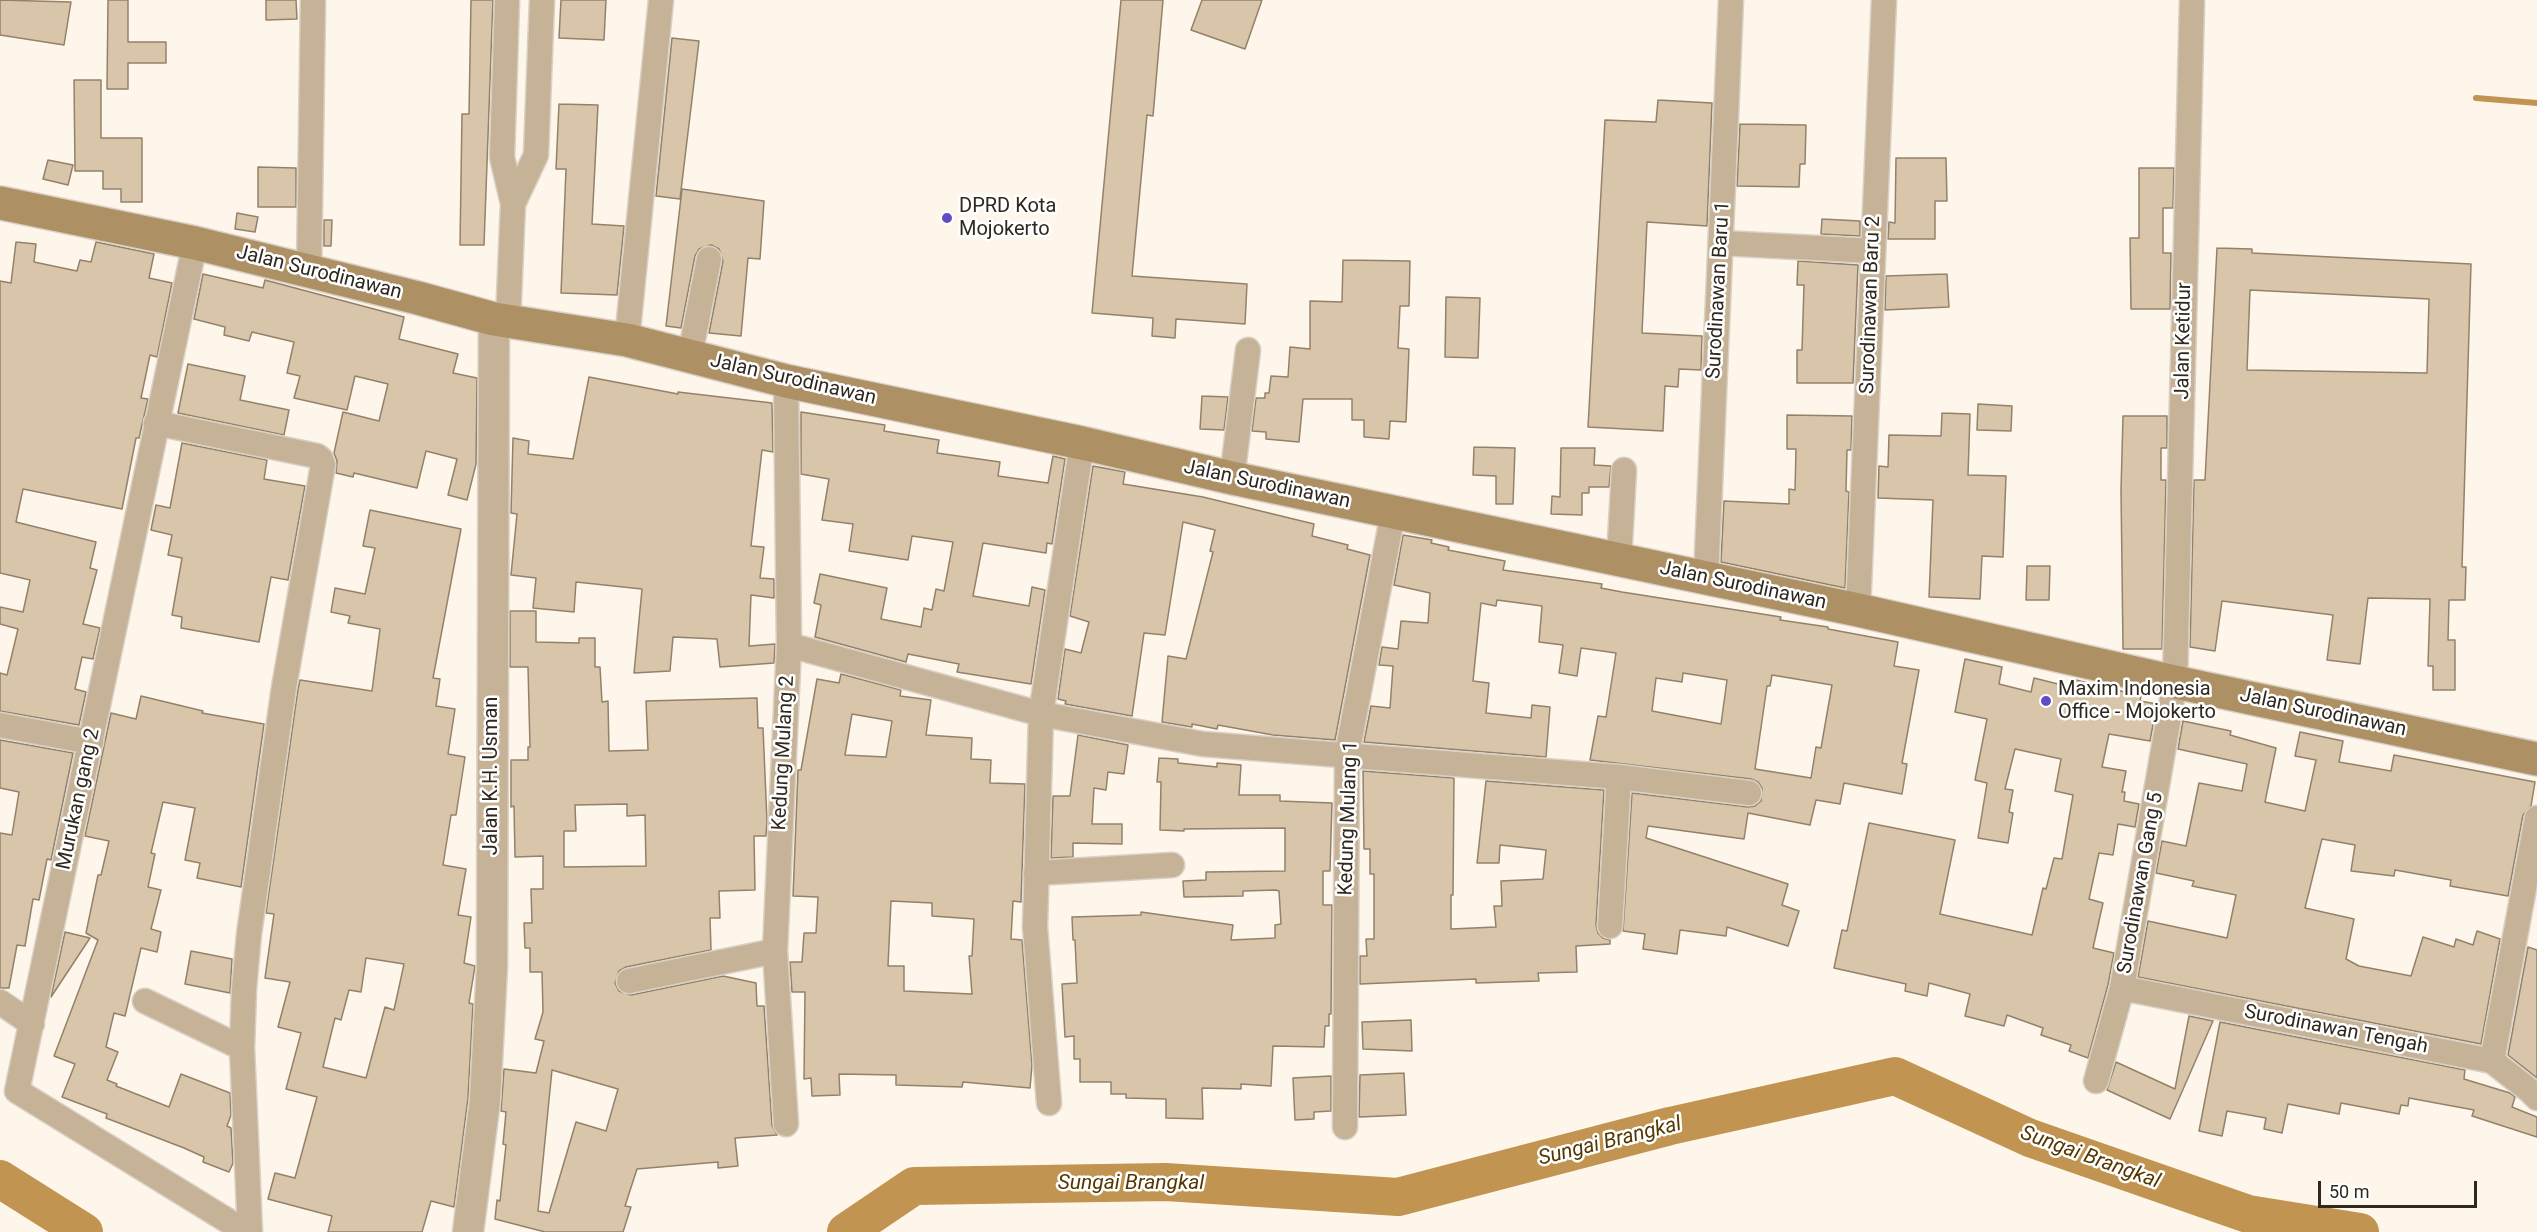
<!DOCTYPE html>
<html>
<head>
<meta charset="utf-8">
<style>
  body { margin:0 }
  #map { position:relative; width:2537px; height:1232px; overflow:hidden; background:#fef6eb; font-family:Roboto,sans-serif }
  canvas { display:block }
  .scale { position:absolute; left:2318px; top:1181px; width:159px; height:27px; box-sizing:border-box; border:3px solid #2f281e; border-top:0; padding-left:8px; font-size:18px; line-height:21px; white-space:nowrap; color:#2f281e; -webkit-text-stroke:4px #fff; paint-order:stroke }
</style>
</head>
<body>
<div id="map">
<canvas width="2537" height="1232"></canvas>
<div class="scale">50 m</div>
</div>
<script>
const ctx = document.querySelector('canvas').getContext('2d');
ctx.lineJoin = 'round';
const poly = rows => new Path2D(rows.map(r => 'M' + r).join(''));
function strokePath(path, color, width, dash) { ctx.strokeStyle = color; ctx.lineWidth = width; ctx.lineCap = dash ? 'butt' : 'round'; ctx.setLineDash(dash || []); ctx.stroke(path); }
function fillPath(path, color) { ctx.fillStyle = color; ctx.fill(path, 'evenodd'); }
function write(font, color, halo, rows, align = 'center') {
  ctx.font = font + ' Roboto,sans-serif'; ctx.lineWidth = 5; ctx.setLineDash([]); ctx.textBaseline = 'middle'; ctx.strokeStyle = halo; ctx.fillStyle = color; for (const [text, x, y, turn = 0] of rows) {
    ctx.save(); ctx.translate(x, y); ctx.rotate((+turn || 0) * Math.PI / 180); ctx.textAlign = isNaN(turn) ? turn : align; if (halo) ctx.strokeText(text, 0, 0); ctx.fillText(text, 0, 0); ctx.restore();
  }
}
strokePath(poly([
  [2476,98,2537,103]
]), '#c19451', 6);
strokePath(poly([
  [0,1179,84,1232],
  [846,1232,914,1186,1166,1182,1398,1197,1670,1126,1895,1076,2030,1138,2248,1214,2360,1232]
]), '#c19451', 38);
const building = poly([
  [0,0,71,2,64,45,0,35,0,0],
  [108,0,128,0,128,42,166,42,166,63,128,63,128,89,107,89,108,0],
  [266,0,296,0,297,19,266,20,266,0],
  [471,0,493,0,484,245,460,245,462,114,469,114,471,0],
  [561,0,606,0,604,40,559,38,561,0],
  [1121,0,1163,0,1153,116,1147,115,1132,276,1247,284,1245,324,1176,319,1175,338,1152,336,1153,318,1092,313,1121,0],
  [1202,0,1262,0,1245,49,1191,30,1202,0],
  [672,38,699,41,680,199,656,196,672,38],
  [74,80,101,80,101,138,142,138,142,202,121,202,121,189,103,189,103,171,75,171,74,80],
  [1658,100,1712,103,1707,226,1647,222,1642,333,1702,336,1701,370,1679,369,1678,387,1665,386,1663,431,1588,427,1605,120,1656,122,1658,100],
  [559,104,598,105,592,224,624,226,617,295,561,293,566,169,556,169,559,104],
  [1740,124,1806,125,1805,164,1800,164,1799,187,1737,186,1740,124],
  [1896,158,1946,158,1947,201,1935,201,1935,239,1888,239,1889,222,1895,223,1896,158],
  [48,160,73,165,68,185,43,179,48,160],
  [258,167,296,168,296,207,258,207,258,167],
  [2139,168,2174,168,2173,208,2163,208,2163,253,2171,253,2170,309,2131,309,2130,238,2139,238,2139,168],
  [682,189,764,201,760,259,748,258,741,336,709,333,723,261,719,249,711,245,699,249,695,256,681,328,666,326,682,189],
  [237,213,258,217,255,232,235,229,237,213],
  [1822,219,1860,221,1860,236,1821,234,1822,219],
  [324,220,332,220,331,246,324,246,324,220],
  [16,242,36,244,34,262,77,271,80,260,91,262,96,242,154,254,149,278,172,283,157,357,150,355,141,398,148,399,139,438,136,438,122,509,23,489,16,522,96,542,90,568,97,570,83,624,100,628,93,659,82,657,75,689,86,692,79,725,0,711,0,673,7,675,18,629,0,624,0,607,23,612,30,580,0,573,0,281,11,283,16,242],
  [2217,248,2252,249,2252,253,2471,264,2462,567,2466,567,2465,600,2449,600,2448,640,2455,640,2455,690,2433,690,2433,666,2428,666,2430,599,2368,598,2360,664,2327,660,2333,615,2222,601,2215,651,2190,647,2194,480,2205,480,2217,248],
  [2250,290,2429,299,2427,373,2247,370,2250,290],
  [1343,260,1410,261,1409,306,1400,306,1398,348,1409,349,1406,422,1390,421,1389,439,1364,437,1364,420,1352,420,1352,399,1303,399,1299,442,1266,439,1266,432,1252,431,1256,398,1265,398,1265,393,1269,393,1271,376,1288,377,1290,347,1310,349,1310,301,1342,302,1343,260],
  [1798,261,1858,265,1853,383,1797,383,1797,350,1802,350,1804,285,1797,285,1798,261],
  [203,274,263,288,265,280,404,317,399,339,458,354,453,373,477,378,476,464,467,500,448,495,457,459,426,451,417,488,354,473,353,477,336,473,337,461,334,453,343,412,379,421,388,384,355,376,347,410,294,398,300,376,287,373,294,342,252,332,249,341,224,335,225,327,194,319,203,274],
  [1947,274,1949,307,1885,310,1886,276,1947,274],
  [1446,297,1480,298,1478,358,1445,357,1446,297],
  [188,364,245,376,240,400,289,410,284,435,178,413,188,364],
  [589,377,678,394,678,392,772,403,773,452,762,450,751,546,764,547,760,578,774,579,774,598,751,595,749,646,775,644,774,663,720,667,717,639,673,637,670,671,634,673,642,589,576,582,574,612,533,608,536,578,511,575,517,514,511,513,513,438,529,441,528,454,573,459,589,377],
  [1202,396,1228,397,1224,430,1200,429,1202,396],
  [1978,404,2012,406,2011,431,1977,430,1978,404],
  [801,412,885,425,884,431,939,440,937,453,1000,462,998,476,1048,483,1053,456,1065,459,1052,544,1047,543,1046,553,983,543,973,596,1029,606,1032,587,1045,590,1031,684,957,672,959,664,908,654,906,662,815,637,821,605,814,603,820,574,887,588,881,619,921,627,924,608,932,610,936,589,944,591,953,542,912,536,908,560,849,551,853,524,822,520,829,479,801,474,801,412],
  [1942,413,1970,414,1968,475,2006,476,2003,557,1982,556,1980,599,1929,597,1933,500,1878,498,1879,466,1888,467,1889,435,1941,436,1942,413],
  [1787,415,1852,416,1851,450,1847,450,1846,491,1849,492,1845,588,1721,562,1724,501,1789,504,1789,489,1795,490,1796,449,1787,449,1787,415],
  [2123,416,2167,416,2167,448,2161,448,2161,480,2166,480,2162,649,2123,649,2121,490,2123,416],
  [182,443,267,460,264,479,305,486,288,580,271,577,259,642,181,628,182,617,172,615,182,558,168,555,172,535,151,530,156,505,170,508,182,443],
  [1474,447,1515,448,1513,504,1496,504,1496,476,1473,475,1474,447],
  [1561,448,1595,448,1594,465,1611,466,1609,487,1589,487,1589,493,1582,493,1582,515,1551,514,1552,496,1560,497,1561,448],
  [1093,466,1125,472,1123,484,1203,497,1314,524,1312,536,1348,545,1347,549,1370,555,1335,740,1273,735,1218,725,1217,729,1192,724,1192,727,1162,722,1168,656,1186,659,1213,552,1210,551,1215,530,1183,522,1165,635,1144,633,1132,716,1065,704,1066,701,1058,699,1065,649,1081,653,1089,622,1070,616,1093,466],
  [370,510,461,529,433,678,440,679,436,706,455,709,448,754,465,757,456,815,451,815,443,865,466,869,458,915,471,917,464,963,475,966,469,1003,473,1004,468,1098,454,1207,431,1201,422,1232,328,1232,332,1216,268,1199,275,1173,295,1178,317,1097,286,1089,301,1033,278,1027,290,982,265,978,274,914,266,913,298,689,300,680,372,691,380,629,348,623,350,616,331,612,335,588,365,594,375,548,363,546,370,510],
  [366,958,404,964,394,1010,385,1007,366,1078,323,1067,335,1018,341,1020,349,990,361,992,366,958],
  [1403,535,1432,540,1431,543,1449,547,1448,550,1505,561,1503,570,1602,584,1601,588,1622,592,1781,617,1780,620,1828,627,1828,629,1898,642,1894,666,1919,670,1902,763,1907,764,1902,794,1844,783,1840,804,1816,800,1810,825,1748,813,1744,839,1648,826,1646,838,1788,884,1782,905,1799,911,1788,946,1727,927,1726,936,1680,930,1677,954,1643,949,1645,934,1623,931,1632,793,1748,807,1755,806,1761,801,1762,788,1758,782,1751,779,1590,760,1598,716,1606,717,1616,653,1581,648,1577,676,1559,673,1563,645,1539,642,1542,606,1497,600,1496,606,1481,603,1473,681,1489,683,1486,713,1531,718,1532,705,1550,707,1546,757,1364,742,1371,706,1390,708,1393,666,1379,665,1382,647,1398,649,1401,621,1428,623,1430,593,1394,585,1403,535],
  [1683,673,1727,680,1721,724,1652,711,1656,678,1682,682,1683,673],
  [1772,675,1832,685,1821,748,1816,747,1811,778,1755,769,1767,686,1770,686,1772,675],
  [2027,566,2050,566,2049,600,2026,600,2027,566],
  [510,611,536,611,536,642,579,643,579,638,595,638,595,667,600,667,602,702,608,701,609,751,648,750,646,701,757,698,758,728,763,728,767,821,766,836,754,836,755,890,719,891,720,918,710,918,711,950,626,967,619,971,615,983,619,991,631,995,723,976,756,983,757,1006,764,1006,772,1125,777,1135,735,1138,738,1166,718,1168,718,1162,637,1169,625,1206,631,1207,623,1232,545,1232,495,1219,497,1200,500,1201,506,1145,503,1144,506,1112,501,1111,504,1069,536,1073,544,1041,535,1039,543,1012,542,972,530,972,530,948,525,948,524,923,532,923,531,889,543,889,543,856,515,857,514,806,511,807,511,760,528,760,528,747,530,747,528,667,510,667,510,611],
  [627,804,627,816,645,815,646,866,564,867,564,831,576,831,575,805,627,804],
  [552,1070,618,1089,606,1131,576,1122,549,1213,538,1211,552,1070],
  [1965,659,2002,667,1999,684,2031,692,2034,678,2074,688,2076,680,2141,696,2140,701,2157,704,2150,741,2109,734,2102,767,2126,771,2122,792,2125,792,2124,801,2139,804,2135,827,2118,824,2113,855,2099,853,2089,899,2103,903,2093,948,2114,953,2108,985,2088,1058,2069,1051,2071,1045,2041,1035,2043,1028,2007,1015,2004,1026,1965,1016,1970,994,1929,983,1927,996,1905,991,1906,984,1834,968,1842,930,1847,931,1869,823,1955,840,1940,914,2032,935,2043,888,2046,889,2054,858,2062,859,2073,795,2055,791,2061,759,2015,749,2005,789,2013,790,2009,812,2013,813,2008,843,1978,838,1987,783,1975,780,1987,719,1955,712,1965,659],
  [841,674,901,690,900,696,931,700,926,735,972,738,971,759,991,760,990,783,1025,784,1021,902,1013,901,1011,939,1022,940,1032,1065,1030,1088,963,1082,962,1087,896,1085,896,1075,839,1074,840,1095,812,1096,811,1078,804,1079,805,992,792,992,790,962,802,962,804,933,816,933,818,897,793,896,798,770,801,770,817,679,839,683,841,674],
  [852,714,892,721,886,757,845,755,852,714],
  [891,901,932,903,932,916,974,919,972,956,969,956,972,994,904,991,904,966,888,966,891,901],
  [141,696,203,711,202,713,264,724,241,887,197,878,200,863,185,860,195,808,163,802,151,853,155,854,148,887,161,890,151,929,161,932,157,952,141,948,125,1016,114,1013,106,1047,118,1052,107,1080,117,1084,116,1086,169,1107,181,1074,230,1093,231,1115,227,1126,231,1128,233,1163,229,1172,203,1162,204,1157,184,1148,106,1118,107,1114,62,1097,75,1064,54,1056,98,940,86,933,98,875,101,875,109,841,85,836,111,713,136,719,141,696],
  [2183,721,2231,731,2230,735,2276,748,2265,802,2305,811,2316,760,2295,756,2300,732,2343,741,2339,762,2391,771,2394,755,2535,782,2531,806,2523,815,2508,896,2450,886,2451,880,2395,870,2394,876,2351,871,2355,845,2322,839,2305,908,2354,919,2346,959,2359,966,2411,976,2423,937,2454,947,2456,939,2473,945,2477,931,2500,939,2481,1044,2138,977,2148,921,2227,938,2236,895,2192,886,2194,881,2156,873,2162,841,2186,846,2199,783,2242,791,2247,764,2178,749,2183,721],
  [1078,735,1128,745,1124,774,1108,772,1106,790,1094,788,1092,824,1122,824,1122,844,1073,843,1073,857,1051,858,1053,796,1070,796,1078,735],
  [0,740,73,753,51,860,47,859,39,900,33,899,25,946,17,945,9,988,0,988,0,833,12,835,19,792,0,788,0,740],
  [1159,758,1178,759,1178,763,1217,767,1217,763,1241,765,1239,795,1280,795,1280,801,1332,803,1330,871,1323,871,1323,905,1332,905,1331,1014,1329,1014,1329,1026,1325,1026,1324,1047,1273,1046,1271,1086,1241,1084,1241,1089,1202,1088,1203,1119,1166,1118,1166,1099,1126,1098,1126,1094,1111,1094,1111,1082,1080,1082,1080,1059,1074,1059,1074,1036,1065,1037,1062,984,1077,983,1075,940,1073,940,1072,917,1141,915,1141,912,1233,925,1231,940,1275,938,1275,925,1281,924,1279,891,1276,890,1243,891,1243,896,1184,897,1183,881,1206,880,1206,872,1285,871,1285,828,1184,829,1184,831,1160,830,1161,782,1157,782,1159,758],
  [1363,771,1454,778,1453,895,1451,895,1451,929,1496,927,1494,906,1502,906,1501,881,1543,879,1546,850,1500,845,1499,863,1477,863,1486,781,1604,790,1596,925,1598,933,1603,938,1610,940,1610,944,1576,946,1577,972,1538,973,1539,981,1476,983,1476,979,1360,984,1360,956,1367,956,1366,939,1374,939,1374,874,1370,874,1370,849,1364,849,1363,771],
  [65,932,90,938,51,997,65,932],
  [2528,947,2537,950,2537,1078,2508,1055,2528,947],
  [191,951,232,959,230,993,185,984,191,951],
  [2189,1016,2213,1021,2170,1119,2107,1090,2116,1062,2175,1089,2189,1016],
  [1411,1020,1412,1051,1363,1049,1362,1022,1411,1020],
  [2220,1022,2465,1070,2464,1079,2510,1093,2515,1097,2512,1107,2537,1117,2537,1137,2472,1116,2474,1110,2409,1098,2408,1106,2401,1105,2399,1114,2341,1103,2339,1114,2288,1104,2282,1133,2264,1129,2266,1118,2227,1111,2222,1136,2199,1131,2220,1022],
  [1404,1073,1406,1115,1359,1117,1360,1075,1404,1073],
  [1331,1076,1331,1111,1314,1112,1314,1119,1295,1120,1293,1078,1331,1076]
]);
fillPath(building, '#d8c5aa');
strokePath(building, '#938269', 1.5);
const minor = poly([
  [507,0,502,157,513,204,508,321],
  [513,204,536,155,542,0],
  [195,243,17,1091,246,1232],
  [1721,243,1873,251],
  [309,271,313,0],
  [627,340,661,0],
  [690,355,709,259],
  [156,423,317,456,321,459,323,465,284,687,249,934,244,989,242,1048,250,1232],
  [1232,478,1248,350],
  [1619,560,1624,470],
  [1706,579,1731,0],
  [1858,610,1884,0],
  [789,645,1041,714,1203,744,1619,777,1749,793],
  [0,725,91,742],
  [1036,873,1172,865],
  [1610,926,1619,777],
  [629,981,775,951],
  [2122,988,2492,1061,2529,1090,2537,1098],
  [145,1001,242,1048],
  [0,1002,32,1024],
  [2492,1061,2537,818],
  [2096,1081,2122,988,2175,682,2192,0],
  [1049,1103,1035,927,1041,714,1082,443],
  [786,1124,775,951,789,645,786,381],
  [1345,1127,1347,754,1393,513]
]);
const tertiary = poly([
  [468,1232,485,1100,492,966,494,319]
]);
const secondary = poly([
  [0,203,195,243,418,298,494,319,627,340,786,381,1082,443,1232,478,1858,610,2175,682,2537,759]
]);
strokePath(minor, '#d9d1c6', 27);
strokePath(tertiary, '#d9d1c6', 33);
strokePath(secondary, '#d9d1c6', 36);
strokePath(minor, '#c6b296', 24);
strokePath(tertiary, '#c6b296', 30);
strokePath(secondary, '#ae9065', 33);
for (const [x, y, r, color] of [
  [947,218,6,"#624cc5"],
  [2046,701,6,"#624cc5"]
]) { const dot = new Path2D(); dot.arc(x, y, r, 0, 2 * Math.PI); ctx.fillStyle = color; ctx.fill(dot); strokePath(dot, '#fff', 2); }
write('20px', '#2f281e', '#fff', [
  ["DPRD Kota",959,207],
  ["Mojokerto",959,230],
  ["Maxim Indonesia",2058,690],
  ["Office - Mojokerto",2058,713]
], 'left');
write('20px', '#2f281e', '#fff', [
  ["Jalan Surodinawan",319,273,14],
  ["Surodinawan Baru 1",1719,290,-87],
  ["Surodinawan Baru 2",1871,305,-88],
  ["Jalan Ketidur",2184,341,-89],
  ["Jalan Surodinawan",793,380,13],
  ["Jalan Surodinawan",1267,485,12],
  ["Jalan Surodinawan",1743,586,12],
  ["Jalan Surodinawan",2323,713,12],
  ["Kedung Mulang 2",784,753,-87],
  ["Jalan K.H. Usman",492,776,-90],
  ["Murukan gang 2",79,799,-78],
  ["Kedung Mulang 1",1349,818,-88],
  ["Surodinawan Gang 5",2141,883,-80],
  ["Surodinawan Tengah",2336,1030,11]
]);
write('italic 21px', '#553700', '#fff', [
  ["Sungai Brangkal",1610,1142,-14],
  ["Sungai Brangkal",2090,1158,20],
  ["Sungai Brangkal",1131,1184]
]);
</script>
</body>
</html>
